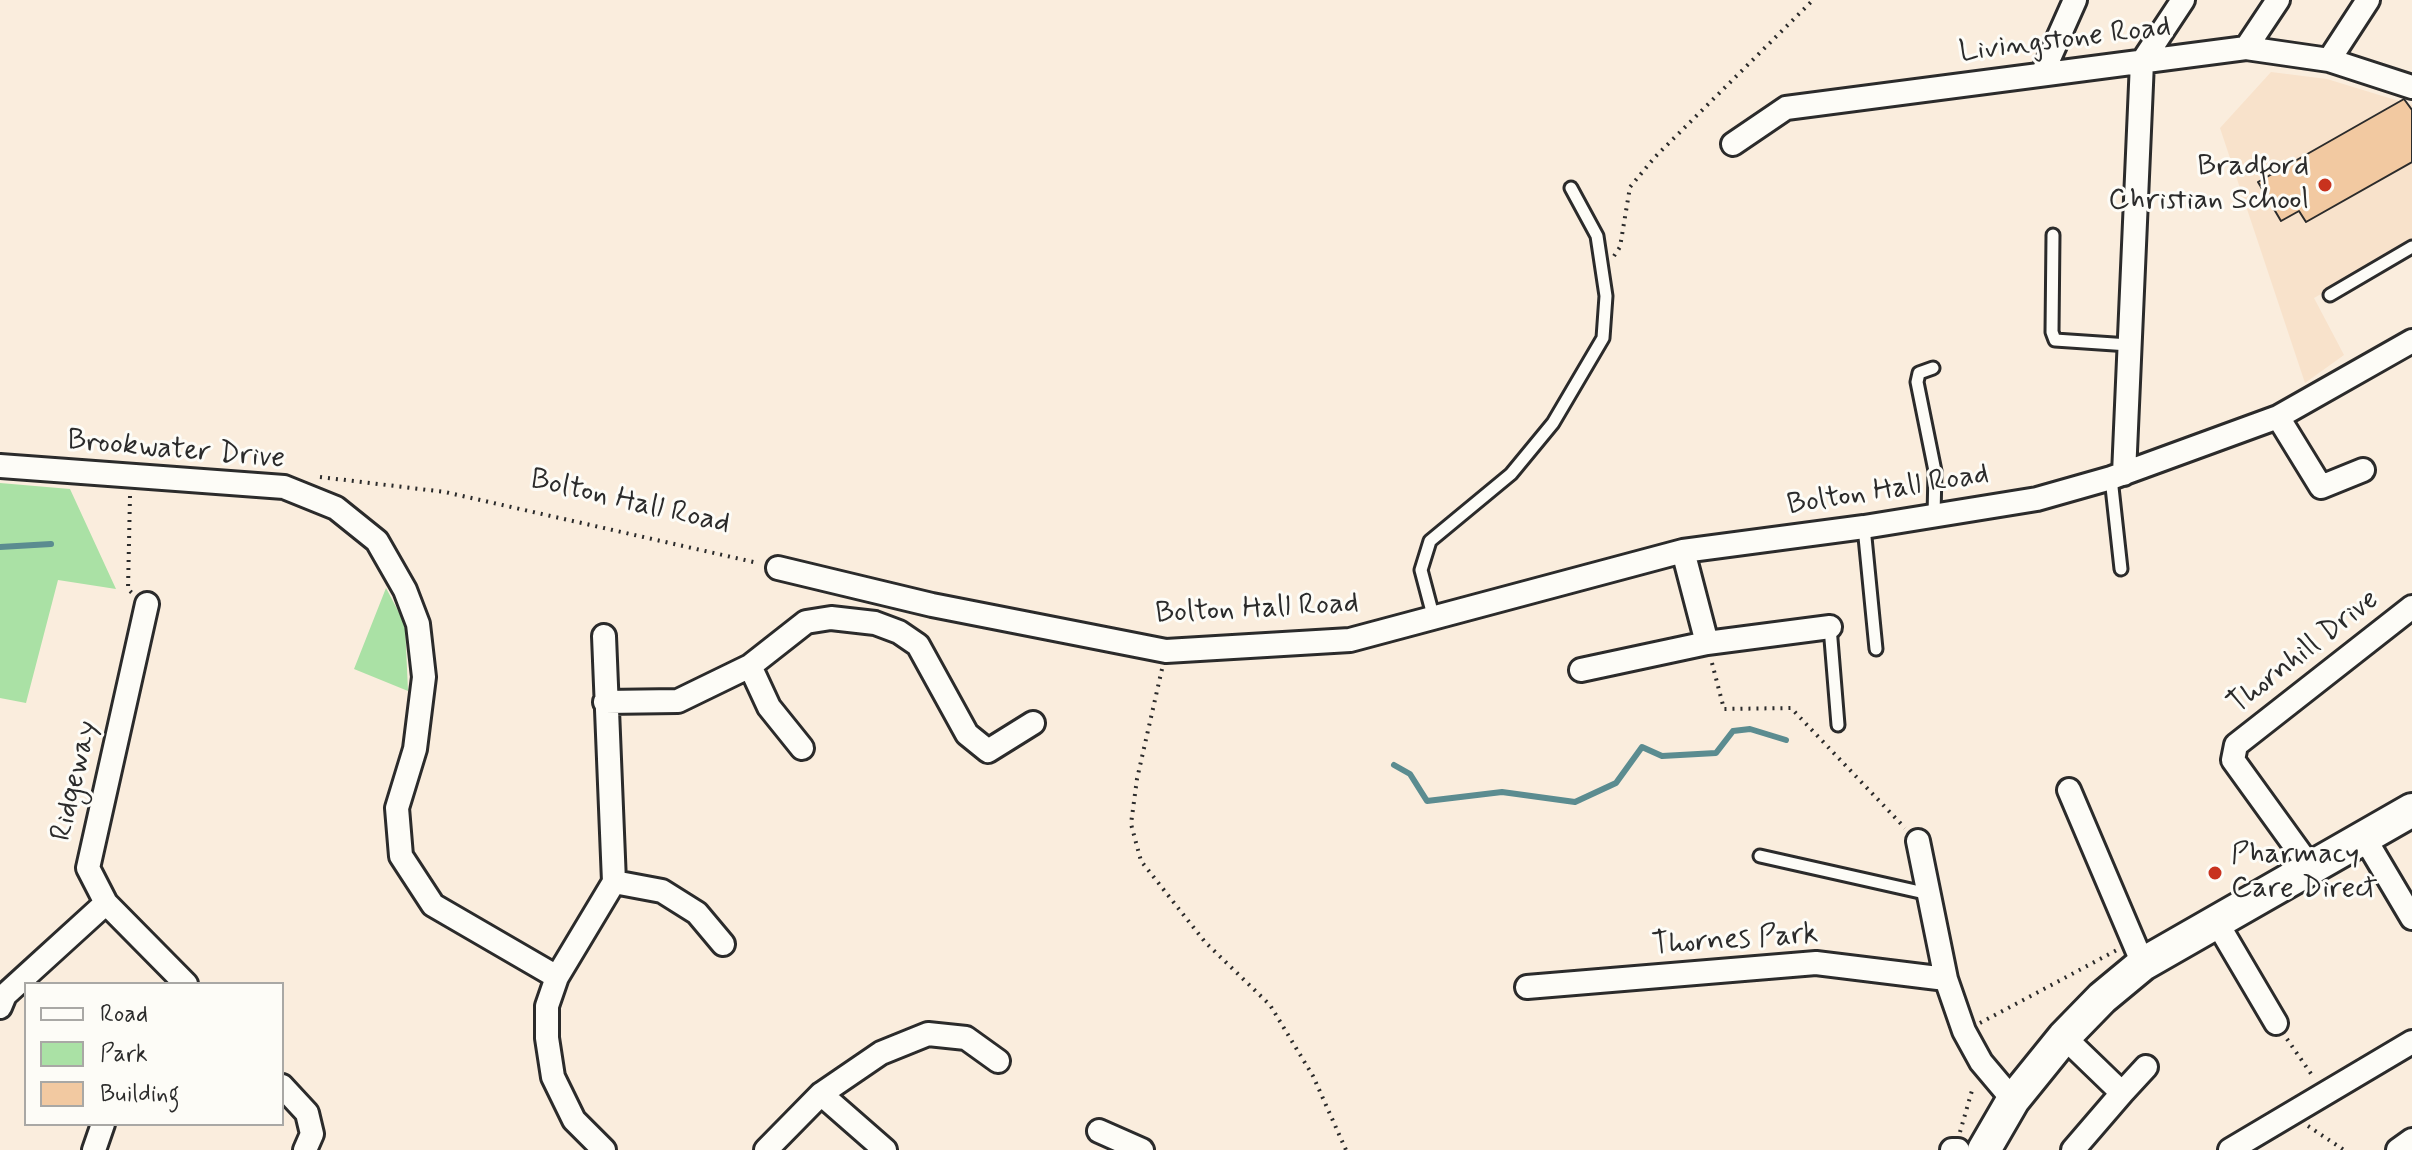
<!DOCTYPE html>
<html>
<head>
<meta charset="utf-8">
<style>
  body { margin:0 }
  #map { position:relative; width:2412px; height:1150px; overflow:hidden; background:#faeddd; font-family:Mynerve,sans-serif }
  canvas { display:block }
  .legend { position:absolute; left:24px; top:982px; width:260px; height:144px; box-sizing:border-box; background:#fdfcf7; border:2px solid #a9a8a5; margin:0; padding:10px 14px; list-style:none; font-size:24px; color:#2b2b2b }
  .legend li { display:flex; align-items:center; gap:16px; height:40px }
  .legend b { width:40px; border:2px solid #a9a8a5 }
</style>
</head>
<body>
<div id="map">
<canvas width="2412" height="1150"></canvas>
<ul class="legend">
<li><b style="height:10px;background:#fdfcf7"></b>Road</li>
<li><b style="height:22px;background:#aae1a5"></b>Park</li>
<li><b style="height:22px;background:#f2c9a1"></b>Building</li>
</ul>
</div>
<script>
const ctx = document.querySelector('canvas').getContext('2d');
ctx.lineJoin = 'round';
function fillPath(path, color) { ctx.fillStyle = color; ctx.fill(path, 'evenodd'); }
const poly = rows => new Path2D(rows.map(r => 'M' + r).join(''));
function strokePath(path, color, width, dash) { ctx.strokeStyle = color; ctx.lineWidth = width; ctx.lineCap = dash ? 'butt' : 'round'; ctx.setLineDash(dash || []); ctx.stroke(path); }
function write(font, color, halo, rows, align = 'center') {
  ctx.font = font + ' Mynerve,sans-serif'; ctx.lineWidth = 6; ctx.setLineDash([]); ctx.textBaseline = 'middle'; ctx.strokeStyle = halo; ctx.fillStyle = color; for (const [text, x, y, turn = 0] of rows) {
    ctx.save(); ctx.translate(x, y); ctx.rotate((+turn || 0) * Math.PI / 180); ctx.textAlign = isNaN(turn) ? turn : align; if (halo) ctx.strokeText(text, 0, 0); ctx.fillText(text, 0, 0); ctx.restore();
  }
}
fillPath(poly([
  [2271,72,2327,79,2412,105,2412,242,2314,298,2344,355,2305,383,2220,128]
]), '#f8e2cb');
fillPath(poly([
  [0,483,70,489,116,589,58,580,26,703,0,698],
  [386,588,405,624,408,691,354,669]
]), '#aae1a5');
strokePath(poly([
  [0,547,51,544],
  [1394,765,1410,774,1427,801,1502,792,1575,802,1616,783,1642,747,1662,756,1716,753,1733,731,1750,729,1786,740]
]), '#5b8c90', 6);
const building = poly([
  [2404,99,2412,110,2412,162,2306,222,2299,211,2281,221,2258,182,2404,99]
]);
fillPath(building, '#f2c9a1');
strokePath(building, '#2b2b2b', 2);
const lane = poly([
  [2053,235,2052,332,2055,340,2129,345],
  [2330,295,2412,247],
  [1933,368,1919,373,1917,382,1935,471,1934,516],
  [2111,478,2121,569],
  [1864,527,1876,649],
  [1434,619,1421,570,1430,541,1511,474,1553,423,1603,338,1606,296,1597,236,1571,188],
  [1830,627,1838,725],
  [1760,856,1929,894]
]);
const street = poly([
  [2246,48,2278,0],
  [2329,60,2368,0],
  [2043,72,2075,0],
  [1733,144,1786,108,2246,48,2329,60,2412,87],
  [2278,417,2321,487,2363,470],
  [0,466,284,487,336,508,377,541,405,590,418,624,424,677,415,749,397,808,401,856,433,905,557,977,547,1006,547,1038,553,1077,574,1120,604,1150],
  [2124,474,2142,62,2183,0],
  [1683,551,1707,643],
  [778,568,932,605,1166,651,1350,640,1683,551,1864,527,2037,499,2111,478,2278,417,2412,341],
  [147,604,88,868,106,903,186,984],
  [750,666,769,707,802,748],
  [1581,670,1707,643,1830,627],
  [605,702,678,701,750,666,806,622,831,618,875,623,899,632,918,645,967,734,988,751,1033,723],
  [2069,790,2143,964],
  [2364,837,2412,918],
  [1918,841,1946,979,1964,1031,1981,1062,2013,1100],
  [2311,868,2233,760,2236,745,2412,607],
  [614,882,662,891,697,913,723,944],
  [2216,921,2276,1023],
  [557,977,614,882,604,636],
  [1527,987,1816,963,1946,979],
  [0,1007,5,995,106,903],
  [2064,1037,2122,1093,2073,1150],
  [282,1086,307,1113,312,1134,305,1150],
  [2122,1093,2146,1067],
  [821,1094,885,1150],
  [1099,1131,1142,1150],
  [94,1150,103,1124],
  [766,1150,821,1094,881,1053,928,1034,966,1038,998,1061],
  [1952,1150,1958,1150],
  [2230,1150,2412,1042],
  [2398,1150,2412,1140]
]);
const secondary = poly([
  [1984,1150,2013,1100,2064,1037,2102,998,2143,964,2412,810]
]);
strokePath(lane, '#2b2b2b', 17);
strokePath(street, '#2b2b2b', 28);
strokePath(secondary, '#2b2b2b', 38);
strokePath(poly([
  [1614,256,1620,247,1630,187,1655,157,1813,0],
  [320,477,445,492,758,563],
  [130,496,128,589,132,593],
  [1712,663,1724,709,1791,708,1905,828],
  [1162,669,1137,779,1131,824,1141,861,1205,942,1270,1005,1313,1076,1346,1150],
  [1980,1023,2117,950],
  [2287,1039,2314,1078],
  [2308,1126,2344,1150],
  [1960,1132,1973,1087]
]), '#2b2b2b', 4, [2, 6]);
strokePath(lane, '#fdfcf7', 11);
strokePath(street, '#fdfcf7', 22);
strokePath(secondary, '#fdfcf7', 32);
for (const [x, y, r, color] of [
  [2325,185,8,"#c8321e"],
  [2215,873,8,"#c8321e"]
]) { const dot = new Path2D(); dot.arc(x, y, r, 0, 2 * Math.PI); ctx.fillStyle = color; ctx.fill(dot); strokePath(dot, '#fdfcf7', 3); }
write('30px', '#2b2b2b', '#fdfcf7', [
  ["Livingstone Road",2065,41,-7],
  ["Brookwater Drive",176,451,5],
  ["Bolton Hall Road",1888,491,-9],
  ["Bolton Hall Road",630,503,13],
  ["Bolton Hall Road",1257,610,-3],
  ["Thornhill Drive",2304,653,-38],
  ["Ridgeway",76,781,-77],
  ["Thornes Park",1735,941,-4]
]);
write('30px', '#2b2b2b', '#fdfcf7', [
  ["Bradford",2309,168],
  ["Christian School",2309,202],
  ["Pharmacy",2231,856,"left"],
  ["Care Direct",2231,890,"left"]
], 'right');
</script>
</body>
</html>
